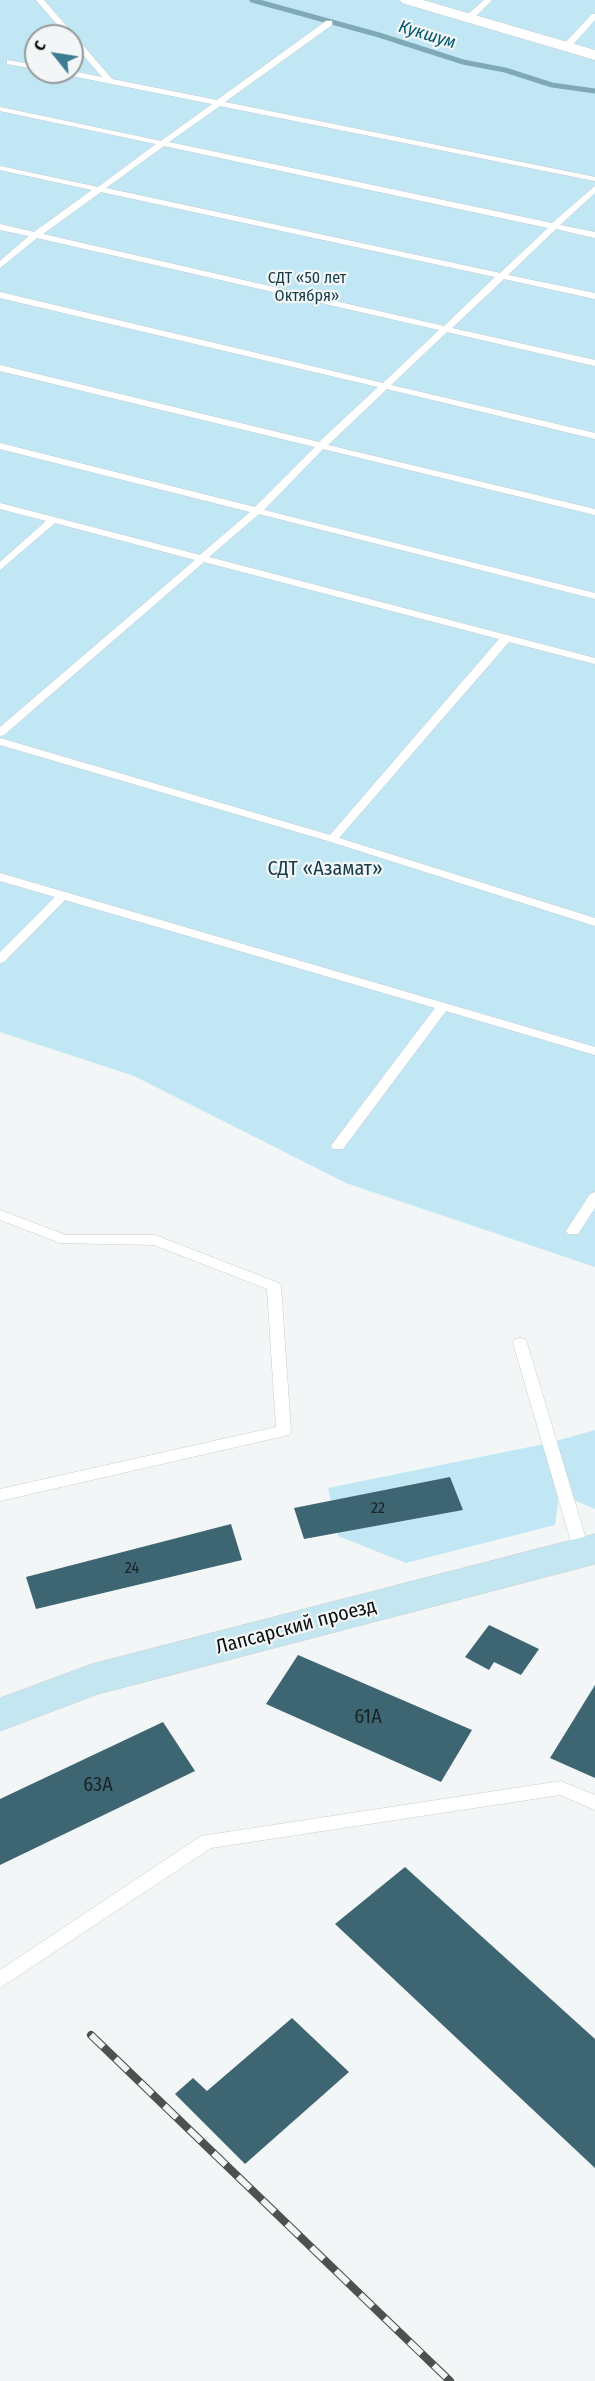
<!DOCTYPE html>
<html>
<head>
<meta charset="utf-8">
<style>
  body { margin:0 }
  #map { position:relative; width:595px; height:2381px; overflow:hidden; background:#f2f6f7; font-family:"Fira Sans Condensed",sans-serif }
  canvas { display:block }
  .north { position:absolute; left:24px; top:24px; width:60px; height:60px; box-sizing:border-box; background:#f2f6f7; border:2px solid #969999; border-radius:50%; rotate:300deg; font-size:16px; font-weight:700; line-height:24px; text-align:center; color:#0b0d0d }
  .north::after { content:''; display:block; margin:auto; width:21px; height:27px; background:#3d7c90; clip-path:polygon(50% 0,100% 100%,50% 72%,0 100%) }
</style>
</head>
<body>
<div id="map">
<canvas width="595" height="2381"></canvas>
<div class="north">С</div>
</div>
<script>
const ctx = document.querySelector('canvas').getContext('2d');
ctx.lineJoin = 'round';
function fillPath(path, color) { ctx.fillStyle = color; ctx.fill(path, 'evenodd'); }
const poly = rows => new Path2D(rows.map(r => 'M' + r).join(''));
function strokePath(path, color, width, dash) { ctx.strokeStyle = color; ctx.lineWidth = width; ctx.lineCap = dash ? 'butt' : 'round'; ctx.setLineDash(dash || []); ctx.stroke(path); }
function write(font, color, halo, rows, align = 'center') {
  ctx.font = font + ' "Fira Sans Condensed",sans-serif'; ctx.lineWidth = 4.5; ctx.setLineDash([]); ctx.textBaseline = 'middle'; ctx.strokeStyle = halo; ctx.fillStyle = color; for (const [text, x, y, turn = 0] of rows) {
    ctx.save(); ctx.translate(x, y); ctx.rotate((+turn || 0) * Math.PI / 180); ctx.textAlign = isNaN(turn) ? turn : align; if (halo) ctx.strokeText(text, 0, 0); ctx.fillText(text, 0, 0); ctx.restore();
  }
}
fillPath(poly([
  [0,0,595,0,595,1267,346,1183,134,1076,0,1032],
  [36,36,72,36,72,72,36,72],
  [595,1430,595,1509,559,1494,555,1525,406,1563,338,1536,328,1488,549,1443]
]), '#c1e7f4');
strokePath(poly([
  [252,0,379,35,463,62,505,70,552,85,595,91]
]), '#80a9b7', 5);
fillPath(poly([
  [450,1477,463,1510,304,1539,294,1508],
  [231,1524,242,1560,36,1609,26,1577],
  [489,1625,539,1649,521,1675,494,1662,489,1670,465,1657],
  [298,1655,472,1730,441,1782,266,1704],
  [595,1685,595,1778,550,1758],
  [163,1722,195,1771,0,1865,0,1799],
  [405,1867,595,2039,595,2168,335,1924],
  [292,2018,349,2072,245,2164,175,2094,193,2078,207,2091]
]), '#3e6572');
const lane = poly([
  [36,0,44,0,112,79,217,100,326,21,332,21,332,25,225,102,595,177,595,181,220,106,169,142,552,223,595,186,595,193,560,225,595,232,595,238,556,229,508,275,595,293,595,299,504,279,452,328,595,360,595,366,447,332,391,385,595,433,595,439,387,389,328,445,595,509,595,515,323,449,264,510,595,593,595,599,259,514,209,557,595,658,595,664,509,642,339,838,595,918,595,926,328,841,0,745,0,738,330,835,499,639,204,562,4,735,0,736,0,727,195,560,55,523,0,570,0,562,46,521,0,509,0,503,200,555,250,512,0,449,0,443,255,507,315,447,0,371,0,365,319,442,378,387,0,298,0,292,383,383,439,330,37,238,0,268,0,261,29,236,0,230,0,224,34,232,92,190,0,170,0,166,98,187,156,144,0,111,0,107,161,141,212,104,62,74,61,72,72,71,102,77,72,42,72,36,67,36,36,0],
  [164,146,548,228,500,273,106,188,164,146],
  [101,192,495,277,444,326,43,234,101,192],
  [484,0,492,0,471,21,465,21,465,17,484,0],
  [592,14,595,14,595,20,569,49,563,49,563,45,592,14],
  [7,60,36,65,36,69,7,64,7,60],
  [0,873,595,1047,595,1055,446,1011,343,1149,333,1149,331,1146,333,1143,435,1008,65,900,4,962,0,963,0,952,55,897,0,881,0,873],
  [595,1192,595,1208,578,1234,568,1234,566,1231,568,1228,590,1194,595,1192],
  [0,1210,66,1235,155,1235,279,1283,281,1286,291,1431,289,1435,0,1501,0,1489,276,1427,267,1289,154,1245,60,1243,0,1220,0,1210],
  [520,1338,525,1339,527,1343,590,1552,587,1556,582,1558,577,1556,574,1552,513,1343,515,1339,520,1338],
  [561,1781,595,1795,595,1810,560,1795,211,1848,0,1988,0,1970,201,1836,561,1781]
]);
const street = poly([
  [400,0,423,0,595,50,595,60,402,3,400,0]
]);
const secondary = poly([
  [595,1534,595,1564,98,1694,0,1731,0,1698,92,1664,595,1534]
]);
strokePath(lane, '#cacdce', 1);
strokePath(street, '#cacdce', 1);
strokePath(secondary, '#cacdce', 1);
fillPath(lane, '#fff');
fillPath(street, '#fff');
fillPath(secondary, '#c3e6f0');
const rail = poly([
  [91,2035,450,2381]
]);
strokePath(rail, '#4f5151', 8);
strokePath(rail, '#f2f6f7', 6, [17]);
write('16px', '#153b47', '#f2f6f7', [
  ["СДТ «50 лет",307,279],
  ["Октября»",307,297]
]);
write('16px', '#182326', null, [
  ["22",378,1509],
  ["24",132,1569]
]);
write('italic 18px', '#00576c', '#f2f6f7', [
  ["Кукшум",427,35,17]
]);
write('20px', '#153b47', '#f2f6f7', [
  ["СДТ «Азамат»",325,869]
]);
write('20px', '#0b0d0d', '#f2f6f7', [
  ["Лапсарский проезд",296,1627,-15]
]);
write('20px', '#182326', null, [
  ["61А",368,1717],
  ["63А",98,1785]
]);
</script>
</body>
</html>
